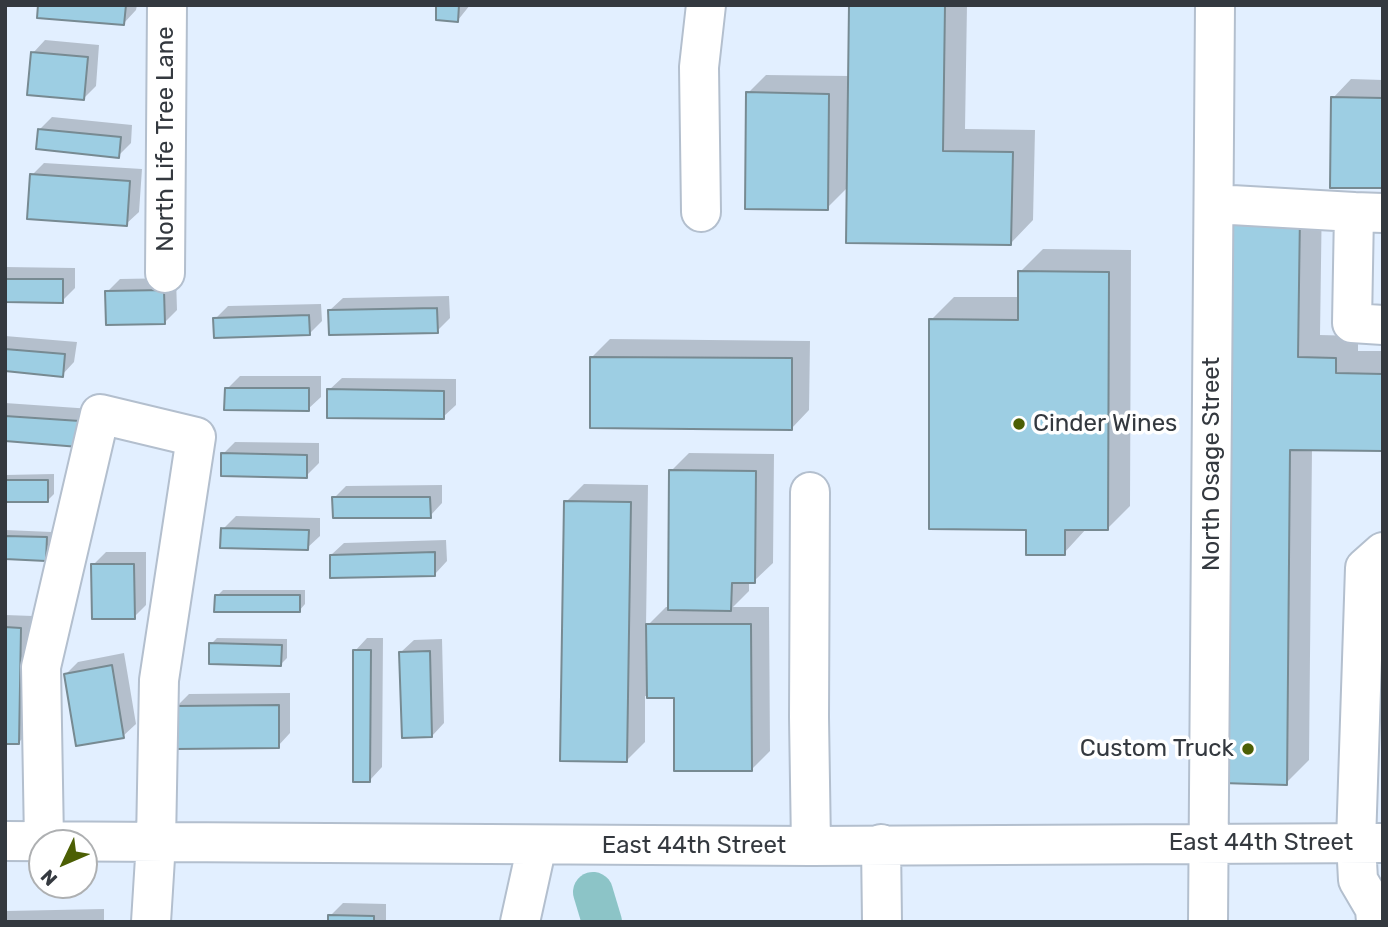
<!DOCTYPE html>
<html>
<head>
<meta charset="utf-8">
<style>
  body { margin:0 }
  #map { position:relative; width:1388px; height:927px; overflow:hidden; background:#e2efff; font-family:Rubik,sans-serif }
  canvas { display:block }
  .frame { position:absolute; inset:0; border:7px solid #34393f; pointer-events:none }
  .north { position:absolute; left:28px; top:829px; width:70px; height:70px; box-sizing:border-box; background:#fff; border:2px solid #aeb0b2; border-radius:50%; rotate:226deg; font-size:19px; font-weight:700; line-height:28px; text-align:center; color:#34393f }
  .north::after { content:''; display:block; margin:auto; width:24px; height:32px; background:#4c5f04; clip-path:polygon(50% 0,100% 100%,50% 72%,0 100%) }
</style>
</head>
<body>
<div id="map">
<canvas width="1388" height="927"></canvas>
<div class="frame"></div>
<div class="north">N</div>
</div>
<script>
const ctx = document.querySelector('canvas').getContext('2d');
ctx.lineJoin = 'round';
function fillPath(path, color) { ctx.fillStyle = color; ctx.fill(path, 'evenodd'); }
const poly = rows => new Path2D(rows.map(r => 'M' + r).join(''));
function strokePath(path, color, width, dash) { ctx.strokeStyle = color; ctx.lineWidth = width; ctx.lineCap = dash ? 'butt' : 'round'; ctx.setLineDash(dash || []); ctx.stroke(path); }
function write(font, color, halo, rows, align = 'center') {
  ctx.font = font + ' Rubik,sans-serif'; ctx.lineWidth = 7; ctx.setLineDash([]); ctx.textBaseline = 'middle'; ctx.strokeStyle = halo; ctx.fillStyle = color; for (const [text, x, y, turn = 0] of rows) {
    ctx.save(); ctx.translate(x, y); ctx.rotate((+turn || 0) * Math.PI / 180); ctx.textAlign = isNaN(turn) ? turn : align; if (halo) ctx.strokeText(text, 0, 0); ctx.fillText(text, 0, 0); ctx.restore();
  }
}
fillPath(poly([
  [40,5,137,5,136,10,124,23],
  [438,5,470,5,458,20],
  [850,5,967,5,965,129,1035,130,1033,220,1011,243,849,186,827,208,748,93,766,75,850,76],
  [45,40,99,45,96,86,84,98,33,53],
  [1351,79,1383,80,1383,187,1333,98],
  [52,117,132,125,131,143,118,156,39,130],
  [44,163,142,169,139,212,126,224,32,175],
  [1322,192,1320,335,1358,336,1358,351,1383,351,1383,449,1312,448,1309,760,1286,783,1231,213],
  [1043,249,1131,250,1130,506,1107,529,1087,528,1064,553,1027,528,931,320,954,297,1020,297,1020,272],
  [5,267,75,268,75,288,62,301,5,301],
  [176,278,177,310,164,323,107,292,120,279],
  [449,296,450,318,437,331,330,310,343,298],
  [321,304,322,321,309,334,215,319,228,306],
  [5,336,77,342,74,362,62,375,5,369],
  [610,339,810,341,809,410,791,429,592,357],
  [240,376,321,376,321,397,308,409,227,389],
  [342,378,456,379,456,405,443,417,329,390],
  [5,403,92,409,91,432,5,440],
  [235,442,319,443,319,463,306,476,223,454],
  [689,453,774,454,773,563,754,581,749,581,749,591,733,607,769,607,770,751,752,769,676,696,645,696,645,742,626,761,566,502,584,484,648,485,646,627,666,607,670,607,671,471],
  [54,474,54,494,48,500,5,501,5,475],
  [442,485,442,503,430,516,334,498,346,486],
  [236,516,320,518,320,536,307,548,223,529],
  [5,530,52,532,52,553,46,559,5,557],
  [446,540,447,561,435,574,331,555,344,543],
  [106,552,146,552,146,605,134,617,93,565],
  [223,590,305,590,305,604,299,611,217,596],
  [5,615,33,616,31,730,19,742,5,742],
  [217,638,287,639,287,658,281,664,211,644],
  [367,638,383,638,382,767,370,780,355,651],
  [442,639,444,723,432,736,401,652,414,640],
  [124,653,136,724,123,736,66,674,78,662],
  [290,693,290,733,278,746,176,707,189,694],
  [343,903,386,904,386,922,330,922,330,916],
  [104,909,104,922,5,922,6,911]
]), '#0003');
strokePath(poly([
  [593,892,602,922]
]), '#8cc4c7', 40);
const building = poly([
  [38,5,126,5,124,25,37,18,38,5],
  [436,5,459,5,458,22,436,20,436,5],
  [849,5,945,5,943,151,1013,152,1011,245,846,243,849,5],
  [31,52,88,57,84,100,27,95,31,52],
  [746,92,829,94,828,210,745,209,746,92],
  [1331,97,1383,98,1383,188,1330,188,1331,97],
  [38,129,121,137,119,158,36,149,38,129],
  [30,174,130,181,127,226,27,219,30,174],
  [1229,212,1300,214,1298,357,1336,358,1336,373,1383,374,1383,451,1290,450,1287,785,1222,783,1229,212],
  [1018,271,1109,272,1108,530,1065,530,1065,555,1026,555,1026,530,929,529,929,319,1018,320,1018,271],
  [5,279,63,279,63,303,5,302,5,279],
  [164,290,165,324,106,325,105,291,164,290],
  [437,308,438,333,329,335,328,310,437,308],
  [309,315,310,335,214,338,213,318,309,315],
  [5,349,65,354,63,377,5,371,5,349],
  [590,357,792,358,792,430,590,428,590,357],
  [225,388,309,388,309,411,224,410,225,388],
  [327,389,444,391,444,419,327,418,327,389],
  [5,416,80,421,79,447,5,441,5,416],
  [221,453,307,455,307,478,221,476,221,453],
  [669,470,756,471,755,583,732,583,731,611,668,610,669,470],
  [5,480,48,480,48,502,5,502,5,480],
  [332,497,430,497,431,518,333,518,332,497],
  [564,501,631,502,627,762,560,761,564,501],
  [221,528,309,530,308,550,220,548,221,528],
  [5,536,47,537,46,561,5,559,5,536],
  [435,552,435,576,330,578,330,555,435,552],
  [91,564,134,564,135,619,92,619,91,564],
  [215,595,300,595,300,612,214,612,215,595],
  [646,624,751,624,752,771,674,771,674,698,647,698,646,624],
  [5,627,21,628,19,744,5,744,5,627],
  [209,643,282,645,281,666,209,664,209,643],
  [353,650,371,650,370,782,353,782,353,650],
  [430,651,432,737,402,738,399,652,430,651],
  [112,665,124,738,76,746,64,674,112,665],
  [279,705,279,748,175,749,174,706,279,705],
  [328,915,374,916,374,922,328,922,328,915]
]);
fillPath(building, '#9dcee3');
strokePath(building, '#778a92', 2);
const minor = poly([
  [1214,204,1354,212],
  [701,212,699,67,706,5],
  [1383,213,1354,212,1352,323,1383,325],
  [165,273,167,5],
  [810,492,809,717,811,846],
  [5,841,811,846,1383,843],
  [44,841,41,667,100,414,196,437,159,680,156,842,151,922],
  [881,844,882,922],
  [520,922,537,845],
  [1208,922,1215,5],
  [1376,922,1375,909,1358,880,1356,842,1365,568,1383,552]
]);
strokePath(minor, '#b3bfce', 42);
strokePath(minor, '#fff', 38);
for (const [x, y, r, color] of [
  [1019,424,7,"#4c5f04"],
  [1248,749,7,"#4c5f04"]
]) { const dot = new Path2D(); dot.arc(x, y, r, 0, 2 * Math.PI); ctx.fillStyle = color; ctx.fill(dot); strokePath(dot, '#fff', 2.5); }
write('24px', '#34393f', '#fff', [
  ["North Life Tree Lane",166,139,-90],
  ["North Osage Street",1212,464,-90],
  ["East 44th Street",1261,843],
  ["East 44th Street",694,846]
]);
write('24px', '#34393f', '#fff', [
  ["Cinder Wines",1033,424],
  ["Custom Truck",1234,749,"right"]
], 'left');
</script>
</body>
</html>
